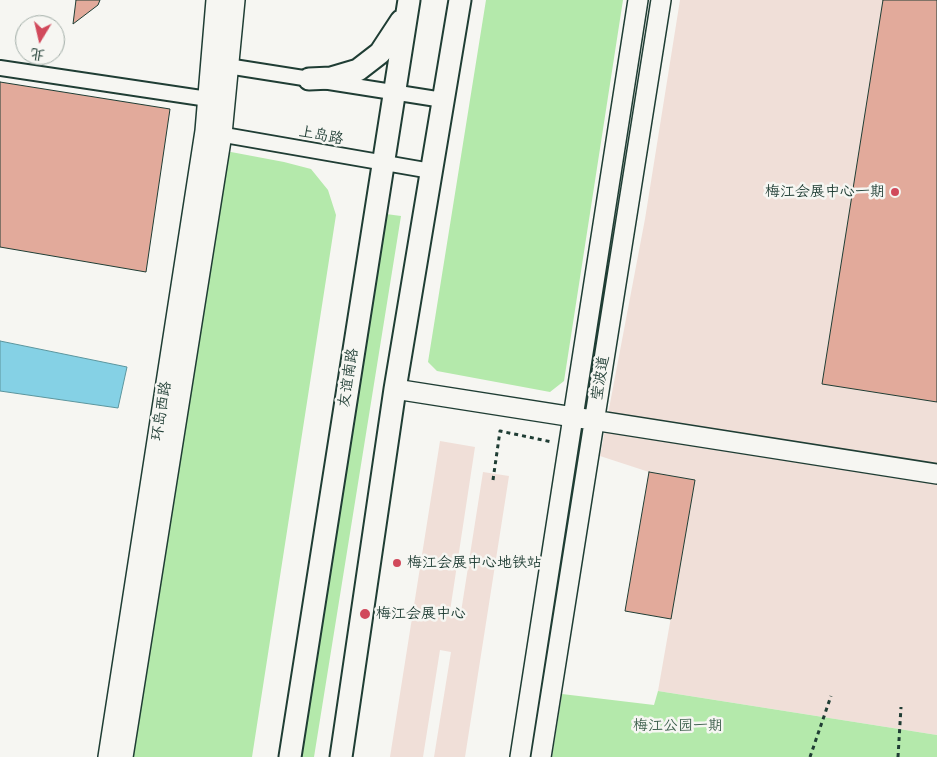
<!DOCTYPE html>
<html>
<head>
<meta charset="utf-8">
<style>
  body { margin:0 }
  #map { position:relative; width:937px; height:757px; overflow:hidden; background:#f6f6f2; font-family:Sriracha,"LXGW WenKai TC",sans-serif }
  canvas { display:block }
  .north { position:absolute; left:15px; top:15px; width:50px; height:50px; box-sizing:border-box; background:#f6f6f2; border:1px solid #a0aca6; border-radius:50%; rotate:189deg; font-size:14px; font-weight:700; line-height:20px; text-align:center; color:#1f3d34 }
  .north::after { content:''; display:block; margin:auto; width:18px; height:22px; background:#d1495b; clip-path:polygon(50% 0,100% 100%,50% 72%,0 100%) }
</style>
</head>
<body>
<div id="map">
<canvas width="937" height="757"></canvas>
<div class="north">北</div>
</div>
<script>
const ctx = document.querySelector('canvas').getContext('2d');
ctx.lineJoin = 'round';
function fillPath(path, color) { ctx.fillStyle = color; ctx.fill(path, 'evenodd'); }
const poly = rows => new Path2D(rows.map(r => 'M' + r).join(''));
function strokePath(path, color, width, dash) { ctx.strokeStyle = color; ctx.lineWidth = width; ctx.lineCap = dash ? 'butt' : 'round'; ctx.setLineDash(dash || []); ctx.stroke(path); }
function write(font, color, halo, rows, align = 'center') {
  ctx.font = font + ' Sriracha,"LXGW WenKai TC",sans-serif'; ctx.lineWidth = 5; ctx.setLineDash([]); ctx.textBaseline = 'middle'; ctx.strokeStyle = halo; ctx.fillStyle = color; for (const [text, x, y, turn = 0] of rows) {
    ctx.save(); ctx.translate(x, y); ctx.rotate((+turn || 0) * Math.PI / 180); ctx.textAlign = isNaN(turn) ? turn : align; if (halo) ctx.strokeText(text, 0, 0); ctx.fillText(text, 0, 0); ctx.restore();
  }
}
fillPath(poly([
  [680,0,937,0,937,735,658,691,695,480,649,472,600,456,645,219],
  [440,441,475,447,450,611,461,612,483,472,509,476,465,757,434,757,451,652,440,650,423,757,390,757]
]), '#f0dfd8');
fillPath(poly([
  [486,0,623,0,564,381,550,392,437,371,428,362],
  [231,152,284,162,311,169,328,190,336,215,252,757,123,757,219,156],
  [386,214,401,216,314,757,299,757],
  [658,691,937,735,937,757,552,757,562,694,654,705]
]), '#b4e9ab');
const water = poly([
  [0,341,127,367,118,408,0,391,0,341]
]);
fillPath(water, '#85d1e5');
strokePath(water, '#5c969e', 1);
const building = poly([
  [76,0,100,0,98,5,73,24,76,0],
  [883,0,937,0,937,402,822,384,883,0],
  [0,82,170,109,146,272,0,247,0,82],
  [649,472,695,480,671,619,625,611,649,472]
]);
fillPath(building, '#e2aa9b');
strokePath(building, '#1f3d34', 1);
const street = poly([
  [221,65,443,100],
  [0,68,208,99],
  [213,133,431,171]
]);
const secondary = poly([
  [395,389,937,474],
  [108,757,205,131,216,0],
  [123,757,222,134,235,0],
  [520,757,638,0],
  [541,757,661,0]
]);
const primary = poly([
  [309,79,331,78,358,70,380,53,401,21],
  [290,757,409,0],
  [341,757,395,389,460,0]
]);
strokePath(street, '#1f3d34', 18);
strokePath(secondary, '#1f3d34', 22);
strokePath(primary, '#1f3d34', 25);
strokePath(poly([
  [493,480,500,431,552,442],
  [810,757,831,696],
  [898,757,901,707]
]), '#1f3d34', 3, [4, 4]);
strokePath(street, '#f6f6f2', 14);
strokePath(secondary, '#f6f6f2', 19);
strokePath(primary, '#f6f6f2', 21);
for (const [x, y, r, color] of [
  [895,192,5,"#d1495b"],
  [397,563,5,"#d1495b"],
  [365,614,6,"#d1495b"]
]) { const dot = new Path2D(); dot.arc(x, y, r, 0, 2 * Math.PI); ctx.fillStyle = color; ctx.fill(dot); strokePath(dot, '#f6f6f2', 2); }
write('15px', '#1f3d34', '#f6f6f2', [
  ["上岛路",321,136,11],
  ["友谊南路",349,378,-81],
  ["莹波道",601,378,-81],
  ["环岛西路",162,411,-81]
]);
write('15px', '#1f3d34', '#f6f6f2', [
  ["梅江会展中心一期",885,192,"right"],
  ["梅江会展中心地铁站",407,563],
  ["梅江会展中心",376,614]
], 'left');
write('15px', '#3d5f4c', '#f6f6f2', [
  ["梅江公园一期",678,726]
]);
</script>
</body>
</html>
